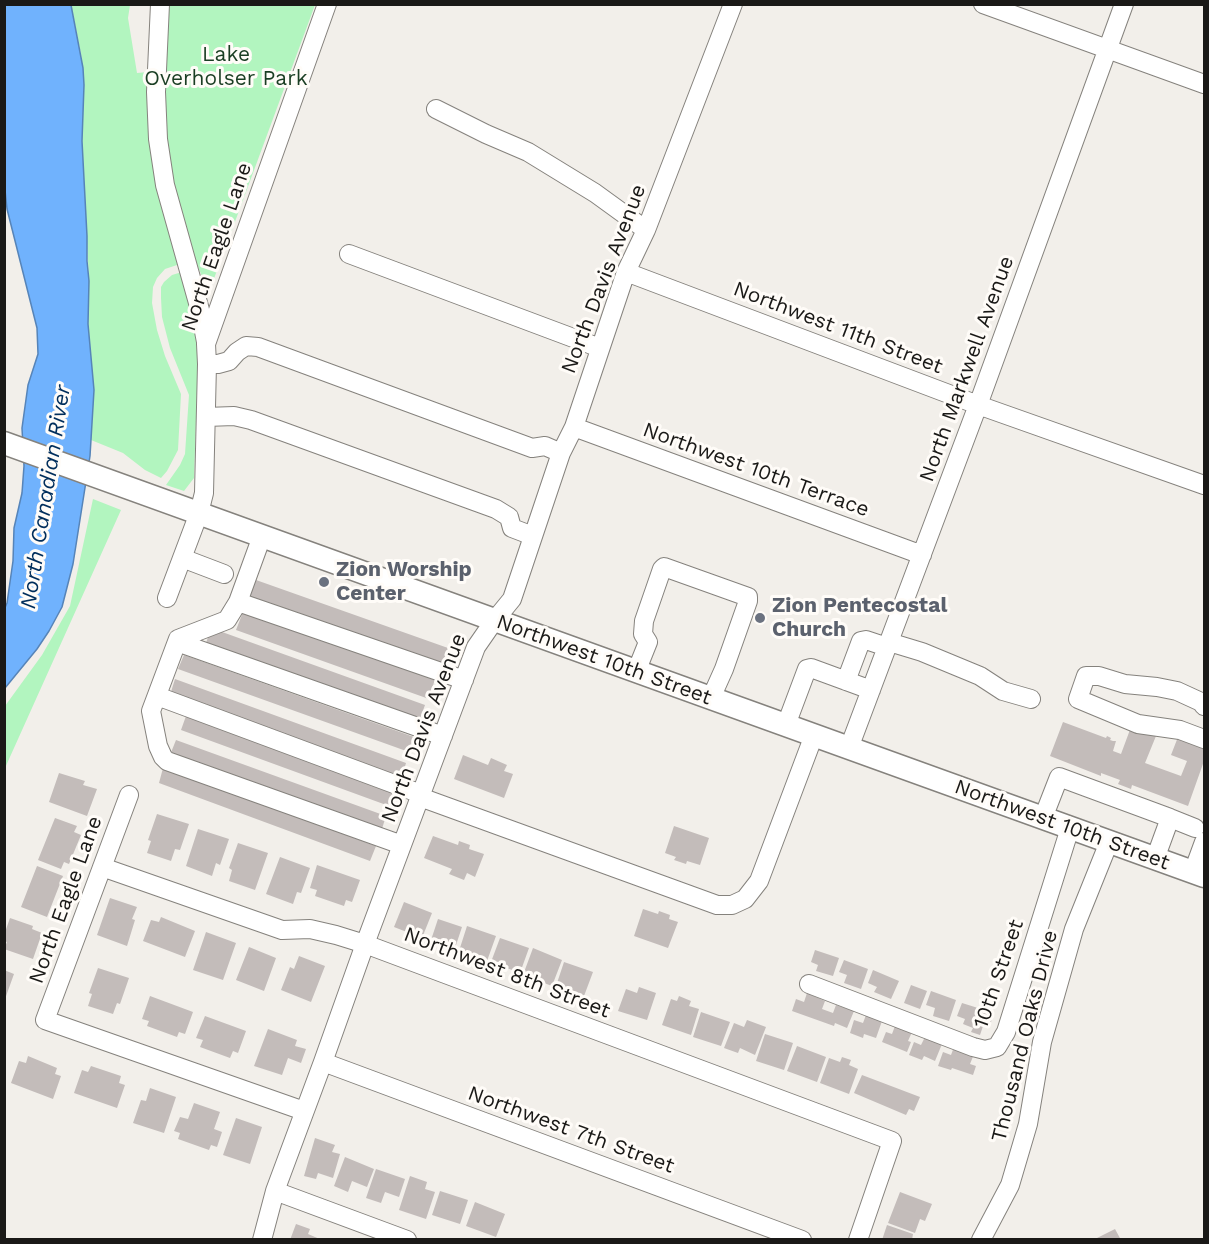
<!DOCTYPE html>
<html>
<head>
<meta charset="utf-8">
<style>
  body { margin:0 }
  #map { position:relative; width:1209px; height:1244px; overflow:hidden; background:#f2efea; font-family:"Work Sans",sans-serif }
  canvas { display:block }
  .frame { position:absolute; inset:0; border:6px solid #1a1917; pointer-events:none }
</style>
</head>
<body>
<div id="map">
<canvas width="1209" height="1244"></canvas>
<div class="frame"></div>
</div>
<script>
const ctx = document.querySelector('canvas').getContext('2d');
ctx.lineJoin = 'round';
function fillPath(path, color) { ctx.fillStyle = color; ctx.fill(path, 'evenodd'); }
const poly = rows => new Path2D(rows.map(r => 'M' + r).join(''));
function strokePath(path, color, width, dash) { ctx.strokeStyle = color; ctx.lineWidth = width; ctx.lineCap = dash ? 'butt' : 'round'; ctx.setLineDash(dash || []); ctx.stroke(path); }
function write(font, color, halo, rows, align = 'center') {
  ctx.font = font + ' "Work Sans",sans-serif'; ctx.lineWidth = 6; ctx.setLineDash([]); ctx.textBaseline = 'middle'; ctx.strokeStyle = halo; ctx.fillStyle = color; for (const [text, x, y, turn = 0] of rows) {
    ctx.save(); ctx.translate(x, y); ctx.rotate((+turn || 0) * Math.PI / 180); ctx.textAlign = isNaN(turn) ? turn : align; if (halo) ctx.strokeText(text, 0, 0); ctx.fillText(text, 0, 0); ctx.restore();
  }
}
fillPath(poly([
  [71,5,130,5,128,18,137,73,148,72,150,118,180,264,165,269,157,278,153,287,152,303,157,330,165,356,181,394,178,450,167,471,161,478,145,470,123,453,91,440,94,390,88,324,89,281,82,141,84,85,81,54],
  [166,5,315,5,212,284,208,292,188,241,172,182,167,145,164,96],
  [182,272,195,330,198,361,194,478,184,491,166,485,180,465,185,454,189,395,170,348,162,317,161,298,161,287,164,282,172,275],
  [93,499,121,510,5,768,5,706,42,655,70,606]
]), '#b2f5bf');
const water = poly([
  [5,5,71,5,83,68,84,85,82,141,87,236,87,261,89,281,88,324,94,390,90,456,73,564,62,607,49,631,37,649,5,688,4,610,7,603,13,561,14,528,22,493,24,466,22,428,28,385,38,354,37,328,7,209,5,190,5,5]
]);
fillPath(water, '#70b2fd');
strokePath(water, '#5684b8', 1.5);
fillPath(poly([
  [256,580,448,648,442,666,249,598],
  [243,612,435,679,429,699,236,630],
  [211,628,425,705,420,719,206,643],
  [184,655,414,737,409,752,178,669],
  [175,679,406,763,401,780,170,695],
  [186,716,394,791,389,806,181,730],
  [1063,722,1106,738,1107,736,1111,738,1110,740,1113,741,1116,741,1113,751,1121,754,1131,727,1156,736,1145,763,1181,776,1187,761,1171,755,1178,737,1204,747,1204,761,1188,806,1132,785,1131,789,1118,784,1120,780,1101,773,1101,776,1050,756],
  [176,740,386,816,381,832,170,755],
  [463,755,488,765,491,758,507,765,504,771,513,774,504,798,454,779],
  [163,768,376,846,370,861,159,783],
  [59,773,85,781,83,785,97,789,87,816,49,802],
  [157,814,189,824,180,850,175,849,171,861,147,853,151,841,148,840],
  [55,818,77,826,74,832,81,835,69,864,64,862,61,869,38,860],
  [674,826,709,838,700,865,687,861,686,864,674,860,676,857,665,853],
  [198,829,229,839,220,865,216,863,212,876,186,866],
  [433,836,458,845,459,841,470,845,469,849,484,854,475,877,467,873,464,880,449,874,452,869,424,858],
  [238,843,268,853,255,890,229,881,232,870,229,868],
  [280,857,310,868,301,893,297,892,293,904,266,894],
  [317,865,360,880,352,902,346,900,344,906,315,896,317,890,310,888],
  [37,866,63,876,47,917,21,907],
  [110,898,137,907,132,919,135,920,127,946,97,935],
  [404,902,432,913,422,938,394,927],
  [643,909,658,914,659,911,670,915,669,919,678,922,668,948,634,936],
  [161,917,195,931,185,957,143,941,151,920,159,922],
  [10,918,33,926,32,929,42,933,33,959,4,949,7,942,4,941,4,935],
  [438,919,462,927,455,948,431,940],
  [467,926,496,936,487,961,459,951],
  [206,932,236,943,223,980,193,970],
  [500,938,529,948,520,973,491,962],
  [249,947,276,958,264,991,236,980],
  [533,948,562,960,552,986,523,975],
  [815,950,839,958,833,976,816,971,818,965,811,962],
  [299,956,325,966,311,1002,281,990,290,967,294,969],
  [844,960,868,969,861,989,844,983,847,975,839,972],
  [564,962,593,972,584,996,556,986],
  [98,968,129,978,120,1004,117,1003,113,1014,88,1006,92,994,89,993],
  [4,970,14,974,5,999,4,999],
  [873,970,899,981,891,999,874,992,877,987,868,983],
  [911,985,927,991,920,1009,904,1003],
  [639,987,656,993,647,1020,618,1011,626,989,637,993],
  [931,991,956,1000,949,1021,933,1016,935,1008,926,1005],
  [807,993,825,1001,822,1009,833,1013,836,1005,854,1011,847,1028,835,1023,834,1026,792,1011,796,999,804,1002],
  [150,996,193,1012,185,1034,179,1032,177,1037,147,1026,149,1021,142,1019],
  [679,996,691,1001,689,1006,699,1009,691,1035,662,1025,671,999,677,1001],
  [962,1003,994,1013,990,1025,984,1023,980,1035,971,1032,973,1028,963,1024,965,1019,957,1016],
  [701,1012,730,1022,721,1046,693,1037],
  [866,1015,882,1021,876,1038,864,1034,863,1038,850,1033,854,1020,863,1023],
  [205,1016,246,1031,238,1053,233,1051,230,1058,200,1047,203,1040,196,1038],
  [747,1020,766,1027,755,1055,740,1048,738,1053,724,1048,734,1023,744,1027],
  [895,1026,912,1032,908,1041,911,1042,907,1052,882,1042,886,1032,892,1034],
  [268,1029,297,1040,295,1046,306,1049,301,1063,288,1058,282,1075,254,1066],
  [765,1034,793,1043,784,1070,756,1061],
  [925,1037,942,1044,935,1061,924,1056,922,1060,909,1055,914,1042,921,1045],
  [797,1046,826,1057,817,1082,787,1071],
  [954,1047,974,1054,970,1064,976,1066,973,1075,952,1068,951,1070,938,1066,943,1052,951,1055],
  [28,1056,57,1068,55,1074,61,1076,53,1099,11,1083,19,1061,26,1063],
  [842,1057,851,1060,849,1065,858,1069,849,1094,820,1083,829,1058,840,1062],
  [91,1066,121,1076,119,1083,125,1085,117,1108,74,1093,82,1070,88,1072],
  [862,1075,920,1097,914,1111,909,1109,906,1115,854,1093],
  [150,1088,176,1097,164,1133,133,1123,141,1100,146,1101],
  [194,1103,220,1112,214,1129,222,1132,217,1147,211,1145,209,1150,178,1139,180,1133,174,1131,180,1117,188,1119],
  [236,1118,262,1127,250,1164,223,1155],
  [315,1138,335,1145,332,1152,340,1154,333,1178,318,1173,316,1179,304,1176],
  [345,1157,374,1169,367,1187,352,1181,348,1192,334,1186],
  [376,1169,405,1179,399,1197,385,1192,381,1203,366,1198],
  [410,1176,427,1182,425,1189,435,1192,426,1219,399,1210],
  [440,1191,468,1200,460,1224,432,1215],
  [900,1192,932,1204,925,1221,920,1219,915,1233,888,1223],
  [475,1202,505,1214,496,1237,466,1226],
  [296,1224,310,1229,308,1234,322,1240,290,1240],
  [887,1225,913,1234,912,1240,882,1240],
  [1115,1229,1121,1240,1093,1240]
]), '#c3bcba');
const minor = poly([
  [160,4,156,92,158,139,165,185,200,310,206,342],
  [983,4,1204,84],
  [436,109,486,134,528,152,595,193,646,230],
  [349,254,600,348],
  [626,272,978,405,1204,485],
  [207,364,218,364,229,361,237,352,246,346,258,347,532,448,545,446,561,453],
  [206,417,234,416,251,420,496,509,509,517,512,528,533,536],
  [574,427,922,555],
  [262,536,238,602,227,620,178,639,151,711,158,746,163,757,167,761,402,845],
  [182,558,224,574],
  [167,598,199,513,204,493,207,364,206,344,327,4],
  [238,602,464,680],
  [177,642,443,736],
  [889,642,922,652,980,676,1003,691,1031,699],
  [636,672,648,642,643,634,644,621,662,569,664,567,748,597,748,601,724,669,711,698],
  [846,681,861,641,866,640,887,647],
  [157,696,421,794],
  [1204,706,1201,702,1177,691,1157,687,1125,684,1099,676,1086,676,1078,699,1138,724,1180,730,1204,739],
  [786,725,807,669,811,668,871,690],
  [849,748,978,405,1124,4],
  [129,795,45,1020,304,1111],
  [420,797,717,905,732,905,745,899,759,881,814,735],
  [1043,818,1059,777,1170,818],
  [1155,859,1170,818,1195,828],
  [102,867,282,930,310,929,336,935,365,944,892,1141,858,1240],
  [1193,872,1204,842],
  [809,984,973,1047,985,1050,997,1047,1006,1032,1070,828],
  [323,1062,802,1240],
  [275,1191,407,1240],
  [262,1240,275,1191,323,1062,365,944,476,647,494,621,512,599,561,453,574,427,626,272,646,230,733,4],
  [981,1240,1010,1185,1028,1124,1042,1042,1074,929,1109,842]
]);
const major = poly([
  [4,443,1204,876]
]);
strokePath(minor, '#85827d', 20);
strokePath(major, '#85827d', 25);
strokePath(minor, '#fff', 18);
strokePath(major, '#fff', 22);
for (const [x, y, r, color] of [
  [324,582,6,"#6b7280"],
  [760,618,6,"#6b7280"]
]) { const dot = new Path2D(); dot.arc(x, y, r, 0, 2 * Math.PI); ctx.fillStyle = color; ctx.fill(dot); strokePath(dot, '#fffcf8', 2); }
write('21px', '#1a3e23', '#fffcf8', [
  ["Lake",226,55],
  ["Overholser Park",226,79]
]);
write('21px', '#1a1917', '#fffcf8', [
  ["North Eagle Lane",217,247,-71],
  ["North Davis Avenue",604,279,-69],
  ["Northwest 11th Street",838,328,21],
  ["North Markwell Avenue",967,369,-70],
  ["Northwest 10th Terrace",756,470,20],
  ["Northwest 10th Street",604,660,20],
  ["North Davis Avenue",424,728,-69],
  ["Northwest 10th Street",1062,825,20],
  ["North Eagle Lane",66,900,-70],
  ["Northwest 8th Street",507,973,21],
  ["10th Street",999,974,-71],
  ["Thousand Oaks Drive",1025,1036,-76],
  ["Northwest 7th Street",571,1130,20]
]);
write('bold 21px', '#5b616d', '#fffcf8', [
  ["Zion Worship",336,570],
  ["Center",336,594],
  ["Zion Pentecostal",772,606],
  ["Church",772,630]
], 'left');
write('italic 22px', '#002e5c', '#fffcf8', [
  ["North Canadian River",46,497,-81]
]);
</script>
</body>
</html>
